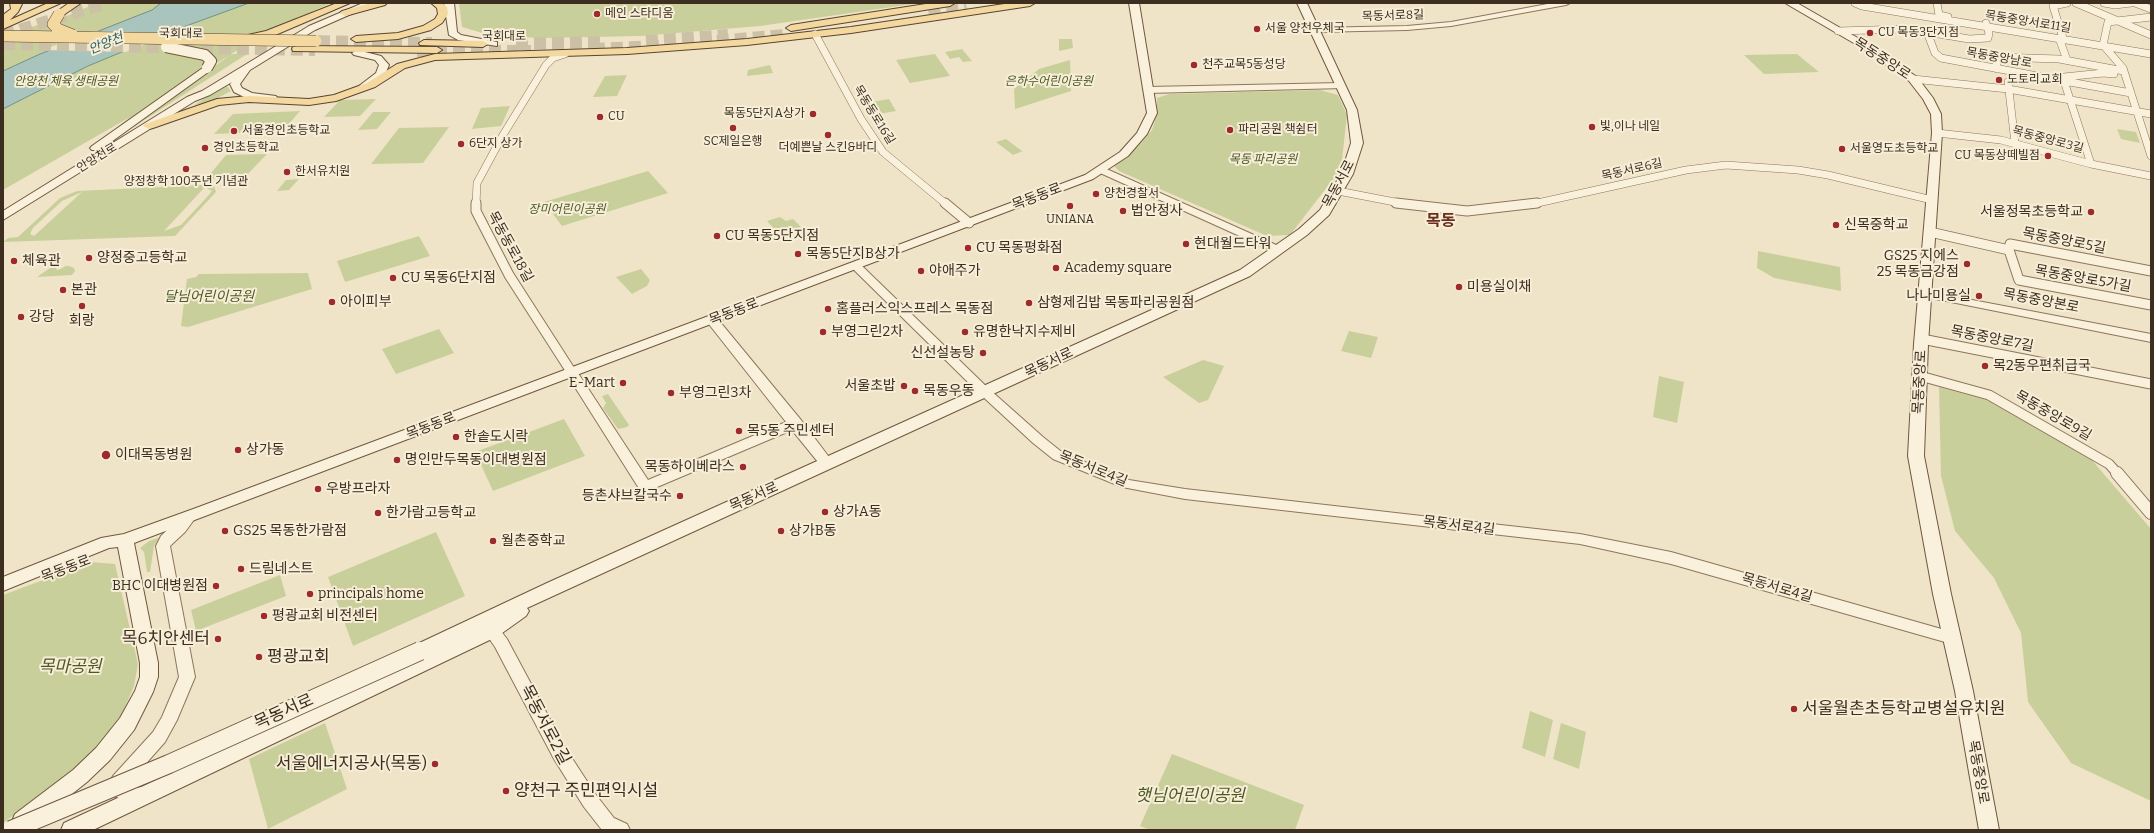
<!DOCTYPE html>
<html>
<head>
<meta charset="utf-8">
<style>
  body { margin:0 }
  #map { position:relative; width:2154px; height:833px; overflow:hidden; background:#f0e4c8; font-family:Bitter,serif }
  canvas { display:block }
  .frame { position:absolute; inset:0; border:4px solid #3d2e20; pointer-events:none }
</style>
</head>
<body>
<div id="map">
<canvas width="2154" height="833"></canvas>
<div class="frame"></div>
</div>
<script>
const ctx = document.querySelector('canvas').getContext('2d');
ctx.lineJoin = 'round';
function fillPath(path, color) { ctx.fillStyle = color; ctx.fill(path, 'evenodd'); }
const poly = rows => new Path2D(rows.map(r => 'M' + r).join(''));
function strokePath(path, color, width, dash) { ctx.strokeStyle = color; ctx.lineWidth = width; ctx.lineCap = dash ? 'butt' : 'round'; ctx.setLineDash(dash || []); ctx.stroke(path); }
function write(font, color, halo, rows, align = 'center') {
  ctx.font = font + ' Bitter,"Noto Sans KR",serif'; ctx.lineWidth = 4; ctx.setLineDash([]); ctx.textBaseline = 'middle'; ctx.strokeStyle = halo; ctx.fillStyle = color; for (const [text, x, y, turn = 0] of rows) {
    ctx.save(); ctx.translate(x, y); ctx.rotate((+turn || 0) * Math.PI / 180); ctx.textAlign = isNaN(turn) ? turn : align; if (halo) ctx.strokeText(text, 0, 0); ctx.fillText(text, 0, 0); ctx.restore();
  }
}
fillPath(poly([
  [97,3,331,3,273,29,231,54,247,54,110,142,230,55,163,96,119,128,116,128,130,117,3,190,3,40,25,29,69,15],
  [459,3,920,3,760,26,640,36,541,38,492,36,462,27],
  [1059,39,1072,39,1073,48,1059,51],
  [962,49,972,61,963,62,959,57,950,59,945,52],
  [935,54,950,76,910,83,896,60],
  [1797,54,1819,72,1764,74,1744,55],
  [1070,60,1071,91,1015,109,1014,89,1039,69],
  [770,65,773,73,747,76,748,70],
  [627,75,617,96,593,97,605,76],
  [224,86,227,86,231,91,210,102,194,105],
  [1320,90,1338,95,1347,115,1341,169,1290,235,1267,236,1119,171,1114,166,1140,144,1152,130,1157,114,1157,98,1169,94],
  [376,99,360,116,324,117,340,100],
  [889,99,896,111,873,115,866,103],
  [510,106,501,126,472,129,481,108],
  [300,111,283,131,214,134,233,114],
  [373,112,391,112,377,129,358,130],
  [449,127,423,163,371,164,399,128],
  [2117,129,2136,132,2140,143,2121,139],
  [1006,139,1022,151,1023,151,1013,155,996,142],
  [267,154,244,178,206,179,226,155],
  [648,171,668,193,562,226,544,202],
  [299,179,289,190,277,191,286,180],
  [204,185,214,186,216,192,175,236,3,242,8,238,18,237,60,198,77,191],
  [205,187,212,191,207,197,181,225,164,231],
  [82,192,34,236,30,234,33,228,62,201],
  [780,217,786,221,793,219,801,227,779,234,767,221],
  [419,236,430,256,345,282,337,261],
  [1758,251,1840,267,1841,291,1774,278,1757,268],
  [53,266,58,266,56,269,58,270,66,266,69,266,74,268,75,271,72,275,37,277],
  [641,269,650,280,647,286,632,294,616,277],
  [308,273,312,289,188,327,181,326,187,279,196,277,199,274],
  [439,329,454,353,396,374,382,349],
  [1349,331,1378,337,1371,358,1341,351],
  [1203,360,1224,366,1208,400,1199,403,1163,377],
  [1659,376,1684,382,1677,423,1653,417],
  [1939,387,1990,401,2091,459,2151,529,2151,801,2071,763,2028,702,2021,633,1994,578,1955,531,1941,476],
  [608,394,629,425,627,427,618,429,603,408,606,403,602,396],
  [564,419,585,456,493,491,475,452],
  [436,532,465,596,353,646,328,577],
  [161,537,154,546,150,572,147,572,144,552,140,548,149,541],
  [91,562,115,564,138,664,134,686,122,714,102,741,74,772,3,823,3,595],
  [280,575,286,596,196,631,191,610],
  [1530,711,1553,720,1545,757,1522,748],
  [325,723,347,789,268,829,249,759],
  [1561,723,1586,732,1579,769,1553,759],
  [1172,754,1304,805,1295,830,1150,830,1140,826]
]), '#c9cf9b');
const water = poly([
  [161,3,249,3,175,30,88,66,3,109,3,71,40,54,152,10,161,3]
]);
fillPath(water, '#a9c4bc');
strokePath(water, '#6f938a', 1);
fillPath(poly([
  [92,31,173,33,126,52,43,50]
]), '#f0e4c8');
strokePath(poly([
  [928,9,966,3],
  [3,35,106,3],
  [300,41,432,43],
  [646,41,728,35],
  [717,41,784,35],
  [3,44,315,50],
  [516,44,606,42],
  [593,49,659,46],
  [417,51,531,51]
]), '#ccc0a6', 12, [12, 6]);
const minorFar2 = poly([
  [1855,3,1862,6,2151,54],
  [1937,3,1939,15,1948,17],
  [2076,3,2151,35],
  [2104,3,2115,5,2131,3],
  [2135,3,2151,9],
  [2151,17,2108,22,2103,45,2123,68,2151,156],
  [1838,31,1905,29,1927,32,1935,53,1941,58,2064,81,2091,164],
  [1927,32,1969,39,1988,38,1989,33,1986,23],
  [815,34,861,119,883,152,946,204],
  [2059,38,2067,60],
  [2063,38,2053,6,2067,3],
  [1997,69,1996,57,2059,59,2124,71],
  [2114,74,2103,73,2064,77,2064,81,2131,93],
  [1913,79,2008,89,2151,114],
  [2008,82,2015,143],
  [1937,133,2001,140,2091,164,2151,176],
  [1338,191,1405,204],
  [476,204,477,183,503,135,546,65,553,58,565,54],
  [1533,204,1686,170,1726,165,1798,170,1828,175,1932,200]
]);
const minorFar1 = poly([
  [476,203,476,211,509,275,572,373],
  [945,203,969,223],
  [1396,203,1467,211,1537,203],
  [1930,232,2009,250,2010,244,2151,271],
  [2009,250,2019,280,2151,305],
  [1922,339,2151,384],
  [1920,376,1989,395,2109,464,2118,474]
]);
const minor = poly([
  [2117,473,2151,513]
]);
const tertiary = poly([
  [1553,3,1570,3,1566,5,1451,26,1407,30,1315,32,1311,30,1315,28,1407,26,1451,22,1553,3],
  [1341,83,1344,84,1344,88,1148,93,1144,90,1148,87,1341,83],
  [1102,167,1283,248,1284,250,1279,253,1275,252,1098,172,1098,168,1102,167],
  [856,263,860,264,989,389,1043,437,1063,453,1129,480,1185,489,1580,534,1671,552,1952,632,1958,634,1960,638,1958,642,1952,644,1671,564,1580,544,1185,499,1122,487,1053,459,1033,443,981,395,852,268,850,266,852,264,856,263],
  [1925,291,2151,334,2151,342,1921,296,1919,294,1925,291],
  [712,316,716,317,801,420,832,461,834,464,832,467,822,467,792,430,650,490,640,490,566,373,568,370,576,370,648,480,786,422,708,323,706,320,708,317,712,316],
  [189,512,194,513,196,517,185,532,170,546,195,677,177,720,165,742,127,785,133,788,144,787,150,789,153,795,150,801,133,804,112,795,109,789,110,782,113,776,153,732,162,717,179,677,156,546,161,536,184,513,189,512],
  [492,625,498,627,507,639,566,749,596,795,614,818,627,824,630,830,602,830,584,807,554,759,495,647,484,631,486,627,492,625]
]);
const secondary = poly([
  [363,3,376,3,315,30,250,70,240,84,242,88,252,93,276,96,277,98,276,100,246,98,234,92,230,84,232,82,210,95,195,101,3,220,3,211,187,97,202,91,309,26,363,3],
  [444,3,454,3,457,32,461,35,497,42,497,46,458,40,449,35,444,3],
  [1129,3,1139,3,1157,113,1147,134,1128,156,1093,179,134,543,158,663,158,677,153,692,134,730,110,760,87,782,29,828,23,830,15,828,12,821,15,814,73,770,96,748,120,718,135,691,140,677,140,663,118,547,109,548,3,591,3,577,101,538,124,534,196,508,1085,175,1120,152,1137,133,1147,113,1129,3],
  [1297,3,1307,3,1357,110,1363,143,1353,174,1329,215,1307,235,1250,276,527,608,529,611,526,616,498,636,93,830,61,830,64,823,418,658,413,656,411,651,413,646,547,583,1240,270,1299,229,1320,210,1341,174,1351,143,1347,110,1297,3],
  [1785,3,1797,3,1870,45,1917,77,1933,98,1941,114,1942,133,1928,344,1924,456,1951,594,1973,691,1999,830,1979,830,1955,691,1933,594,1908,456,1914,344,1932,133,1931,114,1923,99,1909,81,1864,49,1785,3],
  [357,50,381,56,389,65,384,77,364,89,359,86,376,73,379,65,375,60,354,55,352,53,357,50],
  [207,65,211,66,211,70,100,150,92,150,90,148,92,146,207,65]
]);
const primary = poly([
  [10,3,22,4,18,12,10,20,48,3,61,3,3,29,3,15,11,9,10,3],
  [69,3,81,3,62,16,56,16,56,12,69,3],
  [337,3,350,3,273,36,243,42,238,39,239,37,266,31,337,3],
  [371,3,387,3,385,5,345,16,340,13,342,11,371,3],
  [431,3,442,3,447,7,448,14,442,23,431,30,398,39,356,42,351,39,356,36,398,33,423,26,435,19,438,14,437,8,431,3],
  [932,3,955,3,950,6,791,31,786,28,791,25,932,3],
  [1011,3,1035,3,1030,6,851,33,747,45,627,54,435,60,405,68,375,87,336,101,309,105,249,102,219,105,153,128,149,129,143,126,145,124,217,99,249,96,309,99,334,95,367,83,397,64,435,54,627,48,747,39,851,27,1011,3],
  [424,40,483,41,488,44,483,47,420,45,419,43,424,40],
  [297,46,437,47,442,50,437,53,293,51,292,49,293,47,297,46]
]);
strokePath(minorFar2, '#8d765c', 8);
strokePath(minorFar1, '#8d765c', 11);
strokePath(minor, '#8d765c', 14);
strokePath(tertiary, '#8d765c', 2);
strokePath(secondary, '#6f573f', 2);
strokePath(primary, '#5b4430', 2);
strokePath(minorFar2, '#faf1dc', 7);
strokePath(minorFar1, '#faf1dc', 9);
strokePath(minor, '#faf1dc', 12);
fillPath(tertiary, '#faf1dc');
fillPath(secondary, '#faf1dc');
fillPath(primary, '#f3d9a0');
const secondaryBridgeFar1 = poly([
  [166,47,205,55,211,61,207,68]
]);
const secondaryBridge = poly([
  [11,830,169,764,420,651]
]);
const primaryBridge = poly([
  [59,14,53,24,58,29,73,35],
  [3,36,316,41]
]);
strokePath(secondaryBridgeFar1, '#6f573f', 12, []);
strokePath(secondaryBridge, '#6f573f', 20, []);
strokePath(primaryBridge, '#5b4430', 12, []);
strokePath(secondaryBridgeFar1, '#faf1dc', 10);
strokePath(secondaryBridge, '#faf1dc', 18);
strokePath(primaryBridge, '#f3d9a0', 11);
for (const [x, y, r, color] of [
  [597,14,4,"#9e2a2b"],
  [1257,29,4,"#9e2a2b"],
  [1870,33,4,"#9e2a2b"],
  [1194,65,4,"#9e2a2b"],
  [1999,80,4,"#9e2a2b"],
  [813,114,4,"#9e2a2b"],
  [600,117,4,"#9e2a2b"],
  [1592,127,4,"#9e2a2b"],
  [733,128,4,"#9e2a2b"],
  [1230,130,4,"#9e2a2b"],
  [234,131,4,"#9e2a2b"],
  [828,135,4,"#9e2a2b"],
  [461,144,4,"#9e2a2b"],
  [205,148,4,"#9e2a2b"],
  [1842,149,4,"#9e2a2b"],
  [2048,156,4,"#9e2a2b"],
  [186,169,4,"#9e2a2b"],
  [287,172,4,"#9e2a2b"],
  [1096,194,4,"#9e2a2b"],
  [1070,206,4,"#9e2a2b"],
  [1123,211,4,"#9e2a2b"],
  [2091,212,4,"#9e2a2b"],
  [1836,225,4,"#9e2a2b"],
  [717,236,4,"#9e2a2b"],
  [1186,244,4,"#9e2a2b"],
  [968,248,4,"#9e2a2b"],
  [798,254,4,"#9e2a2b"],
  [89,258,4,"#9e2a2b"],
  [14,261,4,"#9e2a2b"],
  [1967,264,4,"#9e2a2b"],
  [1056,268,4,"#9e2a2b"],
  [921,271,4,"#9e2a2b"],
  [393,278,4,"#9e2a2b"],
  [1459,287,4,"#9e2a2b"],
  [63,290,4,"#9e2a2b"],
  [1979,296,4,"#9e2a2b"],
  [332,302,4,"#9e2a2b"],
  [1029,303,4,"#9e2a2b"],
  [82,306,4,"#9e2a2b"],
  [828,309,4,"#9e2a2b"],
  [21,317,4,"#9e2a2b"],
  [823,332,4,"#9e2a2b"],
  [965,332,4,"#9e2a2b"],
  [983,353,4,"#9e2a2b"],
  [1985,366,4,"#9e2a2b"],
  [623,383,4,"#9e2a2b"],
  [904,386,4,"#9e2a2b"],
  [915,391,4,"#9e2a2b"],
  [671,393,4,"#9e2a2b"],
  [739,431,4,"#9e2a2b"],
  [456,437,4,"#9e2a2b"],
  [238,450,4,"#9e2a2b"],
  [106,455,5,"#9e2a2b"],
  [397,460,4,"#9e2a2b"],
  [743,467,4,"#9e2a2b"],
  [318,489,4,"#9e2a2b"],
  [680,496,4,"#9e2a2b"],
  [825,512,4,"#9e2a2b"],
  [378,513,4,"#9e2a2b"],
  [225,531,4,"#9e2a2b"],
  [781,531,4,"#9e2a2b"],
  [493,541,4,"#9e2a2b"],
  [241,569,4,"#9e2a2b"],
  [216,586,4,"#9e2a2b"],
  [310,594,4,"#9e2a2b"],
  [264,616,4,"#9e2a2b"],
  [218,639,4,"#9e2a2b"],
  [259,657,4,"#9e2a2b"],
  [1794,709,4,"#9e2a2b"],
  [435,764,4,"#9e2a2b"],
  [506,791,4,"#9e2a2b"]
]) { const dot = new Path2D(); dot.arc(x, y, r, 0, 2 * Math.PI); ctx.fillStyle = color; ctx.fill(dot); strokePath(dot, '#f7eed8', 1.5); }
write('12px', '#3d2e20', '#f7eed8', [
  ["메인 스타디움",605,14],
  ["서울 양천우체국",1265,29],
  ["CU 목동3단지점",1878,33],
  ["천주교목5동성당",1202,65],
  ["도토리교회",2007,80],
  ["목동5단지A상가",805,114,"right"],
  ["CU",608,117],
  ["빛,이나 네일",1600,127],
  ["파리공원 책쉼터",1238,130],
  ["서울경인초등학교",242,131],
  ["SC제일은행",733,142,"center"],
  ["6단지 상가",469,144],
  ["경인초등학교",213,148],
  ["더예쁜날 스킨&바디",828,148,"center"],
  ["서울영도초등학교",1850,149],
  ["CU 목동상떼빌점",2040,156,"right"],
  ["한서유치원",295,172],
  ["양정창학 100주년 기념관",186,182,"center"],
  ["양천경찰서",1104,194],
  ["UNIANA",1070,220,"center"]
], 'left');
write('12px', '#3d2e20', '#f7eed8', [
  ["목동서로8길",1393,16,-2],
  ["목동중앙서로11길",2028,22,9],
  ["국회대로",181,34,1],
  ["국회대로",504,37],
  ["목동중앙남로",1999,58,10],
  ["목동동로16길",874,115,58],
  ["목동중앙로3길",2048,140,15],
  ["안양천로",97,158,-32],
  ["목동서로6길",1632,170,-13]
]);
write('italic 12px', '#4d5a26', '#f7eed8', [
  ["안양천 체육 생태공원",66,82],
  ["은하수어린이공원",1049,82],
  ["목동 파리공원",1263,160],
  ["장미어린이공원",567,210]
]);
write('italic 13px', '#2f5d5a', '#f7eed8', [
  ["안양천",106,44,-22]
]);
write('14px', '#3d2e20', '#f7eed8', [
  ["목동중앙로",1882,59,33],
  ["목동서로",1339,184,-62],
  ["목동동로",1037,197,-21],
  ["목동중앙로5길",2064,241,11],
  ["목동동로18길",510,247,61],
  ["목동중앙로5가길",2083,279,10],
  ["목동중앙본로",2041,301,11],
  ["목동동로",734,312,-21],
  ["목동중앙로7길",1992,339,11],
  ["목동서로",1049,363,-25],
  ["목동중앙로",1920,382,-87],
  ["목동중앙로9길",2053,416,30],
  ["목동동로",431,426,-21],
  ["목동서로4길",1093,469,22],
  ["목동서로",754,497,-24],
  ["목동서로4길",1459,526,7],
  ["목동동로",66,569,-21],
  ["목동서로4길",1777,588,16],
  ["목동중앙로",1978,772,80]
]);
write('14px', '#3d2e20', '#f7eed8', [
  ["법안정사",1131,211],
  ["서울정목초등학교",2083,212,"right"],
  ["신목중학교",1844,225],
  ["CU 목동5단지점",725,236],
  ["현대월드타워",1194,244],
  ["CU 목동평화점",976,248],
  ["목동5단지B상가",806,254],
  ["GS25 지에스",1959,256,"right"],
  ["25 목동금강점",1959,272,"right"],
  ["양정중고등학교",97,258],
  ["체육관",22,261],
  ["Academy square",1064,268],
  ["야애주가",929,271],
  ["CU 목동6단지점",401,278],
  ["미용실이채",1467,287],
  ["본관",71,290],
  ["나나미용실",1971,296,"right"],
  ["아이피부",340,302],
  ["삼형제김밥 목동파리공원점",1037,303],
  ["홈플러스익스프레스 목동점",836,309],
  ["강당",29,317],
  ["회랑",82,321,"center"],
  ["부영그린2차",831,332],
  ["유명한낙지수제비",973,332],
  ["신선설농탕",975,353,"right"],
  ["목2동우편취급국",1993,366],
  ["E-Mart",615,383,"right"],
  ["서울초밥",896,386,"right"],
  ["목동우동",923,391],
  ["부영그린3차",679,393],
  ["목5동 주민센터",747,431],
  ["한솥도시락",464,437],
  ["상가동",246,450],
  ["이대목동병원",115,455],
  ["명인만두목동이대병원점",405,460],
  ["목동하이베라스",735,467,"right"],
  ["우방프라자",326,489],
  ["등촌샤브칼국수",672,496,"right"],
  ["상가A동",833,512],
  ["한가람고등학교",386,513],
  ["GS25 목동한가람점",233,531],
  ["상가B동",789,531],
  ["월촌중학교",501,541],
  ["드림네스트",249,569],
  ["BHC 이대병원점",208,586,"right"],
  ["principals home",318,594],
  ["평광교회 비전센터",272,616]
], 'left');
write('italic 14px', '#4d5a26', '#f7eed8', [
  ["달님어린이공원",209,297]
]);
write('bold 16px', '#6b2e1e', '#f7eed8', [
  ["목동",1441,222]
]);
write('17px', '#3d2e20', '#f7eed8', [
  ["목6치안센터",210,639,"right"],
  ["평광교회",267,657],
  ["서울월촌초등학교병설유치원",1802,709],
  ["서울에너지공사(목동)",427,764,"right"],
  ["양천구 주민편익시설",514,791]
], 'left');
write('italic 17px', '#4d5a26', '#f7eed8', [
  ["목마공원",70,667],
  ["햇님어린이공원",1190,796]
]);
write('17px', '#3d2e20', '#f7eed8', [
  ["목동서로",284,712,-24],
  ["목동서로2길",545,725,62]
]);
</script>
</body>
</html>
